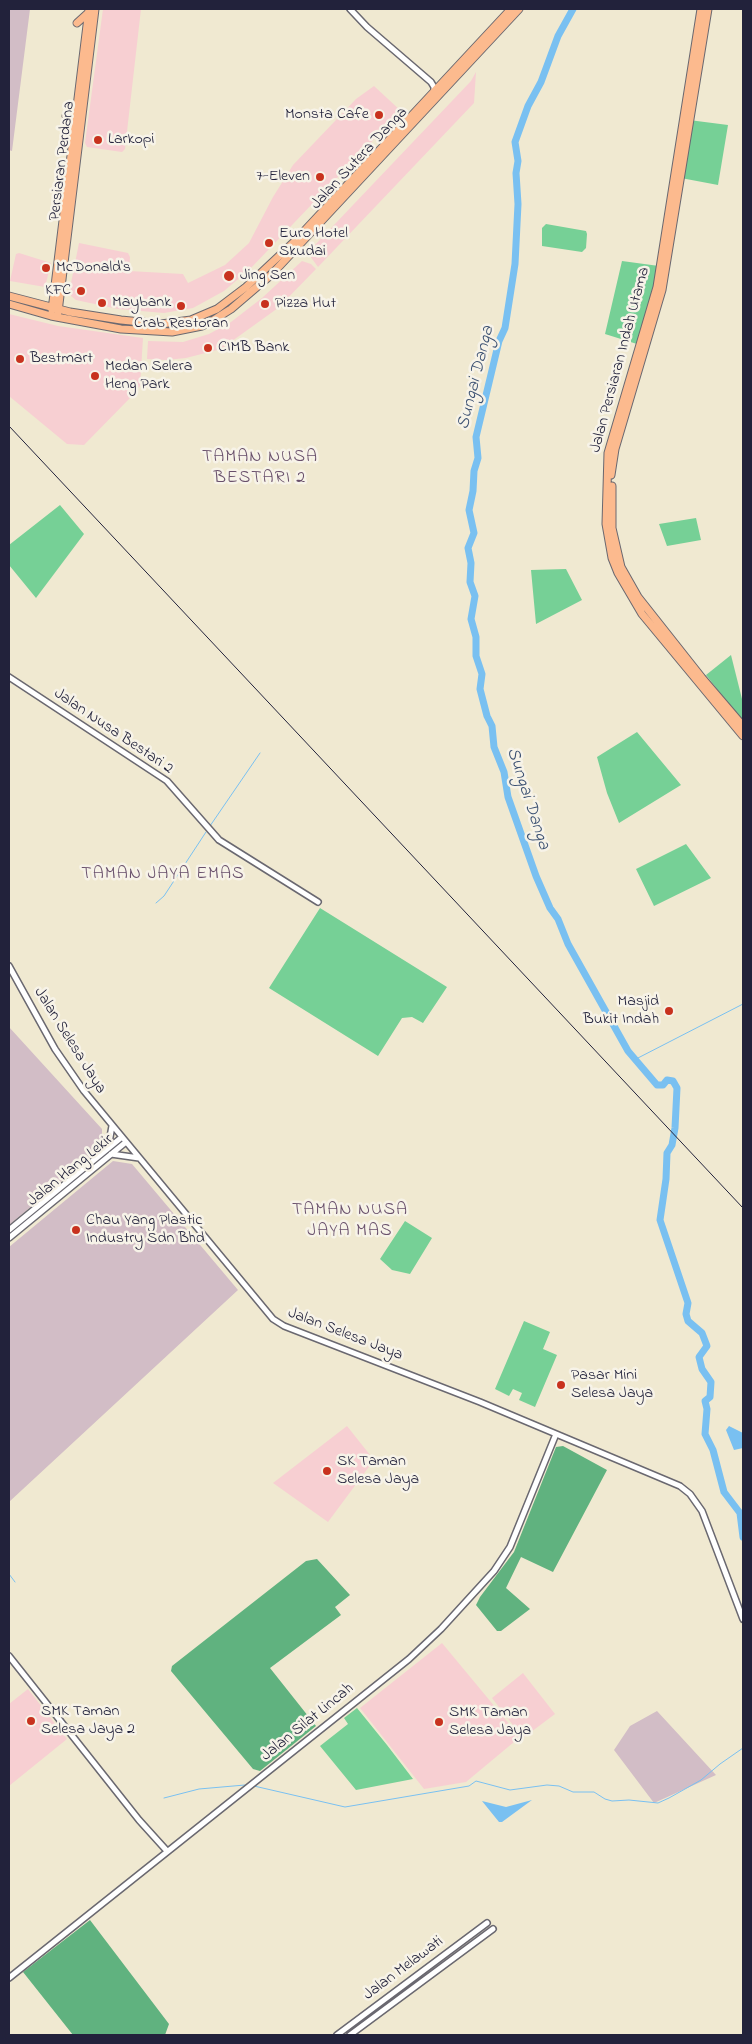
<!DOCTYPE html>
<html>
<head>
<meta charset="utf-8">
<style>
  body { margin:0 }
  #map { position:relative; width:752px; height:2044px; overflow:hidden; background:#f0e9d1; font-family:"Indie Flower",sans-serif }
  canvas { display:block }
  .frame { position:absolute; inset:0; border:10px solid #22223b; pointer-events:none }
</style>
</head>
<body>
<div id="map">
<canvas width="752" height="2044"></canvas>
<div class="frame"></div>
</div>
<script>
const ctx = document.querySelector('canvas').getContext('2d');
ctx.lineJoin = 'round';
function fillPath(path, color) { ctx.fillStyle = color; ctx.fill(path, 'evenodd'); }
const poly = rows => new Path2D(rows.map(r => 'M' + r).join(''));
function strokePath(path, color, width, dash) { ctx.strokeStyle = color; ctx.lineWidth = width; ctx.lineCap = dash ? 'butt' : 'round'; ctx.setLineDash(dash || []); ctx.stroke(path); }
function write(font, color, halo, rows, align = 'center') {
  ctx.font = font + ' "Indie Flower",sans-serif'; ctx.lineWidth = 5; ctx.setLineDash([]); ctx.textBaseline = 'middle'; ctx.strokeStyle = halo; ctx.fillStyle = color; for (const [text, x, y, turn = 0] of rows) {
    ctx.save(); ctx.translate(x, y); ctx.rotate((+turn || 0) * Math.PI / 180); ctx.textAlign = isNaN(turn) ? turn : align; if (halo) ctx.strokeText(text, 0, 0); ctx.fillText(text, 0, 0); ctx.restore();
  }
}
fillPath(poly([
  [103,9,141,9,125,149,122,152,87,147,85,143],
  [476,72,474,103,318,267,310,256,314,246,471,81],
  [374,86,401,111,250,269,224,291,193,308,164,313,118,309,76,300,71,296,70,288,79,243,128,253,130,257,129,271,183,274,188,283,225,265,249,243,273,197,293,165,356,99],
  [19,253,51,263,45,287,10,281,16,254],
  [302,261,311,264,316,269,278,308,221,349,186,358,166,360,147,359,148,341,183,342,209,334,231,322,262,298],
  [9,314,58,326,143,338,140,386,130,398,84,445,67,444,9,396],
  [347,1426,374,1460,328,1522,273,1483],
  [442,1643,520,1737,466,1782,424,1789,360,1708],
  [523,1673,555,1714,523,1738,492,1698],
  [28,1689,67,1739,9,1786,9,1704]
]), '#f7cfd2');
fillPath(poly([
  [9,9,30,9,12,151,9,150],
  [9,1027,102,1129,102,1147,9,1225],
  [113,1161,132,1164,238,1290,9,1502,9,1247],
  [657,1711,716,1775,654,1803,614,1750,630,1726]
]), '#d2bdc6');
fillPath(poly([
  [689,120,728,125,718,185,681,178],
  [546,224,586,231,587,234,586,248,582,252,542,246,542,228],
  [622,261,659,266,637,344,605,334],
  [60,505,84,534,36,598,9,565,9,545],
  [696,518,701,540,667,546,659,524],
  [566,569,582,600,536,624,531,570],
  [731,655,743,703,743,722,706,675],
  [637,732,681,785,619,823,607,793,597,757],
  [686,844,711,878,654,906,636,869],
  [320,908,447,987,423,1023,412,1017,402,1018,378,1056,269,988],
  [405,1221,432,1238,410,1274,392,1270,380,1259],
  [524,1321,550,1332,543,1349,557,1355,535,1407,519,1400,522,1393,513,1389,509,1396,495,1389],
  [357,1708,387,1745,413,1779,356,1790,320,1746,348,1724,344,1718]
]), '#76d096');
fillPath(poly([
  [563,1446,607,1470,553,1572,521,1557,506,1588,530,1609,501,1631,497,1631,476,1605,480,1597,514,1552,556,1447],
  [317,1559,350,1595,335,1607,341,1615,270,1668,316,1726,260,1771,253,1769,171,1671,172,1666,306,1561],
  [90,1920,169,2024,165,2035,73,2035,23,1972]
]), '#60b27f');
fillPath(poly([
  [729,1426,743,1433,743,1448,734,1450,726,1430],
  [532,1800,502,1822,499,1822,482,1801,506,1807]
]), '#79c0f1');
strokePath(poly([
  [210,826,260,753],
  [156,903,164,896,206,832],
  [636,1059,743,1004],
  [9,1574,15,1582],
  [254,1786,345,1807,469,1786,476,1781,510,1790,547,1785,559,1786,573,1792,594,1792,605,1799,612,1801,629,1800,658,1803,669,1798,701,1780,720,1764,743,1748],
  [164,1798,199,1789,245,1785]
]), '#79c0f1', 1);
strokePath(poly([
  [573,9,558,36,541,82,528,106,515,142,518,161,516,173,518,204,515,264,505,328,499,341,476,437,478,458,474,471,473,491,469,510,474,533,468,548,471,563,470,582,475,596,471,619,476,637,476,656,482,674,480,689,487,716,492,726,494,747,504,772,508,797,536,876,550,908,558,919,568,944,628,1051,657,1085,663,1085,667,1080,673,1081,677,1088,675,1128,672,1145,667,1153,666,1179,660,1220,688,1303,686,1314,688,1321,702,1333,707,1346,699,1357,702,1369,711,1382,710,1397,705,1401,707,1409,705,1434,713,1450,724,1492,740,1513,743,1537]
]), '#79c0f1', 7);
const minor = poly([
  [350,9,367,27,431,82,434,87,434,93],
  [9,677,167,781,219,840,318,902],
  [9,966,55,1049,84,1091,273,1319,284,1326,480,1402,680,1486,690,1494,702,1511,743,1619],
  [108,1148,112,1126],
  [111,1154,139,1158],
  [9,1230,122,1137],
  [9,1238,126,1142],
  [9,1656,139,1820,167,1851],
  [9,1978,409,1659,441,1629,494,1571,510,1547,556,1434],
  [337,2035,487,1923],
  [350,2035,493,1929]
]);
const major = poly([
  [701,9,657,287,608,453,606,524,612,558,618,573,642,614,743,736],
  [77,23,88,13],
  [66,116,74,131],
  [9,296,70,312,121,320,161,324,191,320,217,309,246,287,295,241,511,9],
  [9,304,51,316,121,329,172,332,202,326,212,321,231,309,272,274,519,9],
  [52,310,89,9],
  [58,312,95,9],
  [611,475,615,449,662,290,708,9],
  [612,486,612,528,621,567,638,597,702,678,743,726]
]);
strokePath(minor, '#6a6870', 8);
strokePath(major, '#6a6870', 9);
strokePath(minor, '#fff', 5);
strokePath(major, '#fcba8e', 7);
strokePath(poly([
  [9,426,743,1208]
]), '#22223b', 1);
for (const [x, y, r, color] of [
  [379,115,5,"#c8321e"],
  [98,140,5,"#c8321e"],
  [320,177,5,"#c8321e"],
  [269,243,5,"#c8321e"],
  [46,268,5,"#c8321e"],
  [229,276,6,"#c8321e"],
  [81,291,5,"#c8321e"],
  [102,303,5,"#c8321e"],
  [265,304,5,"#c8321e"],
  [181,306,5,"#c8321e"],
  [208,348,5,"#c8321e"],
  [20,359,5,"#c8321e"],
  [95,376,5,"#c8321e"],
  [669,1011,5,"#c8321e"],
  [76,1230,5,"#c8321e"],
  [561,1385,5,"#c8321e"],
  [327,1471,5,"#c8321e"],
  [31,1721,5,"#c8321e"],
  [439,1722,5,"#c8321e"]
]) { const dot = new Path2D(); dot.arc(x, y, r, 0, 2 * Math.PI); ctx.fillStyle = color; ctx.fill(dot); strokePath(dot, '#f7f3e8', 2); }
write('16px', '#22223b', '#f7f3e8', [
  ["Monsta Cafe",369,115,"right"],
  ["Larkopi",108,140],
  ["7-Eleven",310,177,"right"],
  ["Euro Hotel",279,234],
  ["Skudai",279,252],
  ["McDonald's",56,268],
  ["Jing Sen",240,276],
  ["KFC",71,291,"right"],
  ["Maybank",112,303],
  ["Pizza Hut",275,304],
  ["Crab Restoran",181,324,"center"],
  ["CIMB Bank",218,348],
  ["Bestmart",30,359],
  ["Medan Selera",105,367],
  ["Heng Park",105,385],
  ["Masjid",659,1002,"right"],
  ["Bukit Indah",659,1020,"right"],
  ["Chau Yang Plastic",86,1221],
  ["Industry Sdn Bhd",86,1239],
  ["Pasar Mini",571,1376],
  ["Selesa Jaya",571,1394],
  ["SK Taman",337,1462],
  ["Selesa Jaya",337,1480],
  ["SMK Taman",41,1712],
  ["Selesa Jaya 2",41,1730],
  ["SMK Taman",449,1713],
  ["Selesa Jaya",449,1731]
], 'left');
write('16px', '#22223b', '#f7f3e8', [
  ["Jalan Sutera Danga",360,159,-47],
  ["Persiaran Perdana",63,161,-83],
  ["Jalan Persiaran Indah Utama",621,360,-75],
  ["Jalan Nusa Bestari 2",113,732,34],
  ["Jalan Selesa Jaya",69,1041,58],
  ["Jalan Hang Lekir",71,1171,-39],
  ["Jalan Selesa Jaya",345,1335,21],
  ["Jalan Silat Lincah",308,1723,-39],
  ["Jalan Melawati",404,1969,-37]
]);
write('italic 18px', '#3c5172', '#f7f3e8', [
  ["Sungai Danga",477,378,-76],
  ["Sungai Danga",527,799,72]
]);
ctx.letterSpacing = '1px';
write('18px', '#69506b', '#f7f3e8', [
  ["TAMAN NUSA",260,458],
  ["BESTARI 2",260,479],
  ["TAMAN JAYA EMAS",163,875],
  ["TAMAN NUSA",350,1211],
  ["JAYA MAS",350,1232]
]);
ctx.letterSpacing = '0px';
</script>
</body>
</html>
